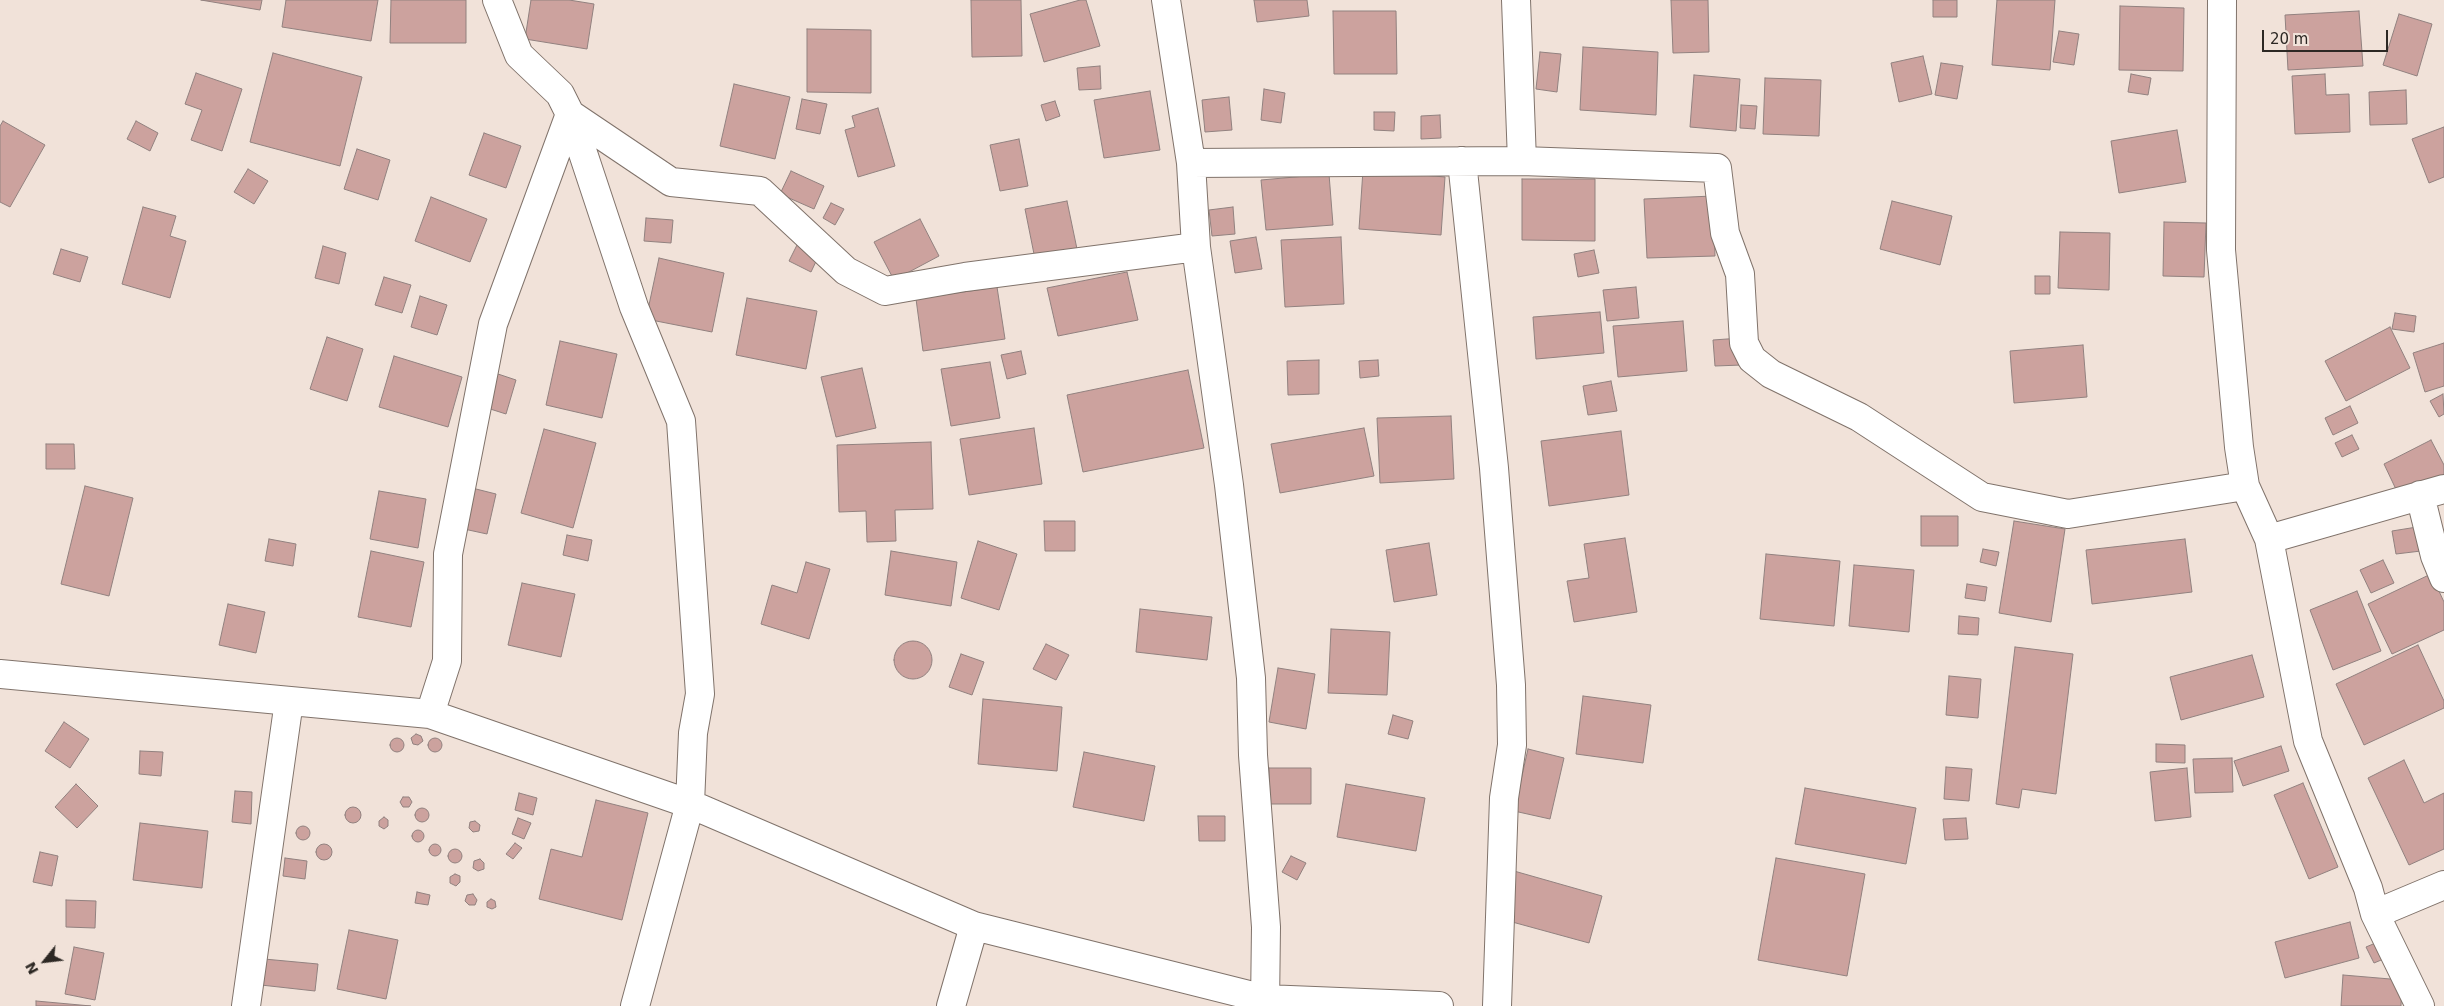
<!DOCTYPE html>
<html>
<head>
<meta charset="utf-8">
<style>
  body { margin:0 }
  #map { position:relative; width:2444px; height:1006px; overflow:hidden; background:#f1e2d9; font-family:"DejaVu Sans",sans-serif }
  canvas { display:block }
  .north { position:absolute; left:20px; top:936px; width:50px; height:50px; -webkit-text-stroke:4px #f1e2d9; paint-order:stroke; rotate:241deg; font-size:14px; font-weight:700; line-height:20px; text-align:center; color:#2d2824 }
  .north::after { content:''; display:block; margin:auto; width:18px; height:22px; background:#2d2824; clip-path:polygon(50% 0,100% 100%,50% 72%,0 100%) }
  .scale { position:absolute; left:2262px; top:30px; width:126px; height:22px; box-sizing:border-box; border:2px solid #2d2824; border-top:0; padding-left:6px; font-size:15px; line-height:18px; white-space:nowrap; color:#2d2824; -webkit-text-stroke:4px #f1e2d9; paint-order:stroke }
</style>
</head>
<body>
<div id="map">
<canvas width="2444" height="1006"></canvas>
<div class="north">N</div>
<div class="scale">20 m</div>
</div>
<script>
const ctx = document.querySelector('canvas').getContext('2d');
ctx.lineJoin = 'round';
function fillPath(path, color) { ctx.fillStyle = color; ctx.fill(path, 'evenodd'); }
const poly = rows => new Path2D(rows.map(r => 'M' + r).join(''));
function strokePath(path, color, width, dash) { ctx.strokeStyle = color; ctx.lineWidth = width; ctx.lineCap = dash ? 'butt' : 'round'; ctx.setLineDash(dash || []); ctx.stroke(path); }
const building = poly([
  [201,0,262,0,260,10,201,0],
  [286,0,378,0,371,41,282,27,286,0],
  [391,0,466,0,466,43,390,43,391,0],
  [531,0,569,0,594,4,587,49,525,39,531,0],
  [971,0,1021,0,1022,56,972,57,971,0],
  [1080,0,1086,0,1100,46,1044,62,1030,14,1080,0],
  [1254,0,1307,0,1309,16,1257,22,1254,0],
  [1671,0,1708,0,1709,52,1673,53,1671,0],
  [1933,0,1957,0,1957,17,1933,17,1933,0],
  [1997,0,2055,0,2050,70,1992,65,1997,0],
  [2120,6,2184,8,2183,71,2119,70,2120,6],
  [1333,11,1396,11,1397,74,1334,74,1333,11],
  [2359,11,2363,66,2288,70,2285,15,2359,11],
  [2399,14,2432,24,2417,76,2383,65,2399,14],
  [807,29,871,30,871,93,807,92,807,29],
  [2059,31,2079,34,2074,65,2053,62,2059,31],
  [1583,47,1658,52,1656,115,1580,110,1583,47],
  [1540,52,1561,54,1557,92,1536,89,1540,52],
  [273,53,362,77,340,166,250,142,273,53],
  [1923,56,1932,94,1899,102,1891,63,1923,56],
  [1941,63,1963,66,1957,99,1935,95,1941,63],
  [1100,66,1101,89,1079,90,1077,68,1100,66],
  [196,73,242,89,222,151,191,140,202,110,185,104,196,73],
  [2131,74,2151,78,2148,95,2128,92,2131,74],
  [2325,74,2326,95,2349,94,2350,132,2295,134,2292,76,2325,74],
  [1694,75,1740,79,1736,131,1690,127,1694,75],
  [1765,78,1821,80,1819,136,1763,134,1765,78],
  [734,84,790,97,775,159,720,146,734,84],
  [1264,89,1285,93,1281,123,1261,120,1264,89],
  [2406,90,2407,124,2370,125,2369,92,2406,90],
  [1150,91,1160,150,1104,158,1094,100,1150,91],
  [1229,97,1232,130,1205,132,1202,100,1229,97],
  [802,99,827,104,820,134,796,129,802,99],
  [1055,101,1060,116,1046,121,1041,105,1055,101],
  [1741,105,1757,106,1755,129,1740,128,1741,105],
  [878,108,895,166,858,177,845,130,855,127,852,116,878,108],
  [1374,112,1395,112,1394,131,1374,130,1374,112],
  [1440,115,1441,138,1421,139,1421,116,1440,115],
  [3,121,45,145,10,207,0,202,0,126,3,121],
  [136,121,158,133,150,151,127,139,136,121],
  [2444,127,2444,177,2429,183,2412,139,2444,127],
  [2177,130,2186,182,2119,193,2111,141,2177,130],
  [484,133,521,146,506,188,469,175,484,133],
  [1019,139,1028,186,1000,191,990,145,1019,139],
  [357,149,390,160,378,200,344,189,357,149],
  [248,169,268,181,254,204,234,192,248,169],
  [1363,170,1445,177,1441,235,1359,229,1363,170],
  [791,171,824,186,814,209,780,194,791,171],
  [1329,174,1333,225,1266,230,1261,180,1329,174],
  [1522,179,1595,179,1595,241,1522,240,1522,179],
  [1713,196,1715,256,1647,258,1644,199,1713,196],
  [431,197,487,219,470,262,415,241,431,197],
  [1067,201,1077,249,1035,259,1025,209,1067,201],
  [1892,201,1952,216,1940,265,1880,249,1892,201],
  [831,203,844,209,835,225,823,218,831,203],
  [143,207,176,216,170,236,186,241,170,298,122,284,143,207],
  [1233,207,1235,234,1212,236,1209,210,1233,207],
  [646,218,673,220,671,243,644,241,646,218],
  [920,219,939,256,894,280,874,242,920,219],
  [2164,222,2206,223,2204,277,2163,276,2164,222],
  [2060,232,2110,233,2109,290,2058,288,2060,232],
  [1256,237,1262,269,1235,273,1230,241,1256,237],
  [1341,237,1344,304,1285,307,1281,240,1341,237],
  [798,243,820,253,811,272,789,261,798,243],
  [323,246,346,253,339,284,315,278,323,246],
  [61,249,88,257,80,282,53,274,61,249],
  [1594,250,1599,273,1578,277,1574,254,1594,250],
  [659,258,724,273,712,332,646,319,659,258],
  [1127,272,1138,320,1058,336,1047,288,1127,272],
  [2035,276,2050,276,2050,294,2035,294,2035,276],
  [384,277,411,285,402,313,375,305,384,277],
  [997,287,1005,339,923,351,916,299,997,287],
  [1636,287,1639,318,1607,321,1603,290,1636,287],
  [420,296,447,305,437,335,411,327,420,296],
  [747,298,817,311,806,369,736,355,747,298],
  [1600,312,1604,353,1536,359,1533,317,1600,312],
  [2395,313,2416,316,2414,332,2392,329,2395,313],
  [1683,321,1687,371,1618,377,1613,326,1683,321],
  [2390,327,2410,368,2346,401,2325,361,2390,327],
  [327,337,363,349,347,401,310,389,327,337],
  [1741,338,1742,365,1715,366,1713,340,1741,338],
  [560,341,617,354,602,418,546,405,560,341],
  [2444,343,2444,386,2425,392,2413,353,2444,343],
  [2083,345,2087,397,2014,403,2010,351,2083,345],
  [1021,351,1026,374,1007,379,1001,355,1021,351],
  [394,356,462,377,448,427,379,407,394,356],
  [1319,360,1319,394,1288,395,1287,361,1319,360],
  [1378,360,1379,376,1360,378,1359,361,1378,360],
  [990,362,1000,418,951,426,941,369,990,362],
  [862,368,876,428,836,437,821,377,862,368],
  [1188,370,1204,448,1083,472,1067,395,1188,370],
  [495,373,516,380,506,414,484,407,495,373],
  [1611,381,1617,411,1588,415,1583,386,1611,381],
  [2443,394,2444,414,2439,417,2430,401,2443,394],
  [2350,406,2358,423,2333,435,2325,418,2350,406],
  [1451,416,1454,479,1380,483,1377,418,1451,416],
  [1034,428,1042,484,969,495,960,439,1034,428],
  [1364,428,1374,476,1280,493,1271,444,1364,428],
  [544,429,596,443,573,528,521,513,544,429],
  [1621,431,1629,495,1549,506,1541,441,1621,431],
  [2352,435,2359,449,2342,457,2335,443,2352,435],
  [2431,440,2444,465,2444,482,2402,502,2384,464,2431,440],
  [931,442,933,509,895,510,896,541,867,542,866,511,839,512,837,445,931,442],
  [46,444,74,444,75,469,46,469,46,444],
  [85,486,133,498,109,596,61,584,85,486],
  [472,488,496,494,487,534,464,529,472,488],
  [379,491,426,499,418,548,370,539,379,491],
  [1921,516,1958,516,1958,546,1921,546,1921,516],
  [1044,521,1075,521,1075,551,1045,551,1044,521],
  [2014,521,2065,529,2051,622,1999,613,2014,521],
  [2417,527,2421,551,2396,554,2392,531,2417,527],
  [567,535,592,540,588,561,563,555,567,535],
  [1625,538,1637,612,1574,622,1567,581,1589,578,1584,544,1625,538],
  [269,539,296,544,293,566,265,561,269,539],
  [2185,539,2192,592,2092,604,2086,550,2185,539],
  [978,541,1017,554,999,610,961,598,978,541],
  [1429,543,1437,595,1394,602,1386,550,1429,543],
  [1983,549,1999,552,1996,566,1980,562,1983,549],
  [371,551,424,562,411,627,358,617,371,551],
  [891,551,957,562,951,606,885,595,891,551],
  [1766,554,1840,561,1834,626,1760,619,1766,554],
  [2383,560,2394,583,2371,593,2360,570,2383,560],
  [806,562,830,569,809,639,761,624,772,585,797,593,806,562],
  [1854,565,1914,570,1909,632,1849,626,1854,565],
  [2431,574,2444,602,2444,630,2392,654,2368,604,2431,574],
  [522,583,575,594,561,657,508,645,522,583],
  [1967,584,1987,587,1985,601,1965,598,1967,584],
  [2357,591,2381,651,2333,670,2310,610,2357,591],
  [228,604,265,612,256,653,219,645,228,604],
  [1140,609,1212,617,1207,660,1136,652,1140,609],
  [1959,616,1979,618,1978,635,1958,634,1959,616],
  [1331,629,1390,632,1387,695,1328,693,1331,629],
  '894 660a19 19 0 1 1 38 0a19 19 0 1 1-38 0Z',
  [1046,644,1069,655,1056,680,1033,669,1046,644],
  [2418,645,2444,701,2444,708,2364,745,2336,684,2418,645],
  [2015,647,2073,654,2056,794,2022,789,2019,808,1996,804,2015,647],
  [961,654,984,662,972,695,949,687,961,654],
  [2252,655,2264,697,2181,720,2170,677,2252,655],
  [1278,668,1315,674,1306,729,1269,722,1278,668],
  [1949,676,1981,679,1978,718,1946,715,1949,676],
  [1583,696,1651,705,1643,763,1576,754,1583,696],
  [983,699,1062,707,1057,771,978,764,983,699],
  [1393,715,1413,721,1408,739,1388,734,1393,715],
  [64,722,89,739,70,768,45,751,64,722],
  [416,734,421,736,423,741,418,745,413,744,411,738,416,734],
  '428 745a7 7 0 1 1 14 0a7 7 0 1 1-14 0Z',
  '390 745a7 7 0 1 1 14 0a7 7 0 1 1-14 0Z',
  [2156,744,2185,745,2185,763,2156,762,2156,744],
  [2281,746,2289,771,2243,786,2234,761,2281,746],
  [1528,749,1564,758,1550,819,1514,811,1528,749],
  [140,751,163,752,161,776,139,774,140,751],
  [1084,752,1155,766,1144,821,1073,807,1084,752],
  [2232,758,2233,792,2195,793,2193,759,2232,758],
  [2404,760,2424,803,2444,793,2444,849,2409,865,2368,778,2404,760],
  [1946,767,1972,769,1969,801,1944,799,1946,767],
  [1269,768,1311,768,1311,804,1270,804,1269,768],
  [2187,768,2191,817,2155,821,2150,772,2187,768],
  [2303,783,2338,867,2309,879,2274,795,2303,783],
  [76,784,98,806,77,828,55,807,76,784],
  [1346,784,1425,798,1416,851,1337,837,1346,784],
  [1805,788,1916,808,1906,864,1795,844,1805,788],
  [235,791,252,792,251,824,232,822,235,791],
  [519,793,537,798,533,815,515,810,519,793],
  [403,797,409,797,412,802,409,807,403,807,400,802,403,797],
  [596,800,648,813,622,920,539,899,551,849,582,857,596,800],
  '345 815a8 8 0 1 1 16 0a8 8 0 1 1-16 0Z',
  '415 815a7 7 0 1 1 14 0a7 7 0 1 1-14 0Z',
  [1198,816,1225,816,1225,841,1199,841,1198,816],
  [384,817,388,820,388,826,384,829,379,826,379,821,384,817],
  [518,818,531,823,524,839,512,834,518,818],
  [1966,818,1968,839,1945,840,1943,819,1966,818],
  [475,821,480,825,479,831,473,832,469,828,470,822,475,821],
  [140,823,208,831,202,888,133,880,140,823],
  '296 833a7 7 0 1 1 14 0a7 7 0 1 1-14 0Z',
  '412 836a6 6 0 1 1 12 0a6 6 0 1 1-12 0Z',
  [515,843,522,848,513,859,506,854,515,843],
  '316 852a8 8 0 1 1 16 0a8 8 0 1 1-16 0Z',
  '429 850a6 6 0 1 1 12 0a6 6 0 1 1-12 0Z',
  '448 856a7 7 0 1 1 14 0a7 7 0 1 1-14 0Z',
  [40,852,58,856,52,886,33,882,40,852],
  [1291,856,1306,863,1297,880,1282,872,1291,856],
  [285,858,307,861,305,879,283,876,285,858],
  [1776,858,1865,874,1847,976,1758,960,1776,858],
  [480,859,484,863,484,869,478,871,473,868,474,861,480,859],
  [1507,869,1602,896,1589,943,1494,917,1507,869],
  [455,874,460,876,460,882,456,886,450,883,450,877,455,874],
  [417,892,430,895,428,905,415,903,417,892],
  [473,894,477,900,475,905,469,905,465,901,467,895,473,894],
  [491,899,495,901,496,907,492,909,487,907,487,902,491,899],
  [66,900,96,901,95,928,66,927,66,900],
  [2350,922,2359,958,2285,978,2275,942,2350,922],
  [349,930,398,940,386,999,337,989,349,930],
  [2378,942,2386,958,2374,963,2366,947,2378,942],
  [74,947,104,953,95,1000,65,994,74,947],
  [264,959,318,964,315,991,261,985,264,959],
  [2343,975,2402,980,2401,1006,2341,1006,2343,975],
  [36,1001,91,1006,36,1006,36,1001]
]);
fillPath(building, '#cca29e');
strokePath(building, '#91817f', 1);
const minor = poly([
  [497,0,519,55,560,94,570,114,634,307,681,421,700,694,693,733,690,804,635,1006],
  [1166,0,1191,163,1196,247,1229,485,1251,678,1253,755,1266,927,1265,1006],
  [1516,0,1522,161],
  [2222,0,2221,250,2239,447,2245,486,2269,539,2308,741,2368,888,2375,914,2420,1006],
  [1462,161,1494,468,1511,685,1512,745,1504,798,1497,1006],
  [1191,163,1522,161,1717,168,1725,233,1740,274,1744,343,1752,359,1771,374,1859,417,1982,497,2068,514,2245,486],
  [2420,495,2435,556,2444,578],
  [2269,539,2444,489],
  [0,674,430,714,690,804,974,926,1265,999,1439,1006],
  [430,714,447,661,448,554,493,324,570,114,671,182,760,191,846,271,885,291,965,277,1196,247],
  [2375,914,2444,885],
  [246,1006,289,701],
  [951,1006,974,926]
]);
strokePath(minor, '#80736b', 30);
strokePath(minor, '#fff', 28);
</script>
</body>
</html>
